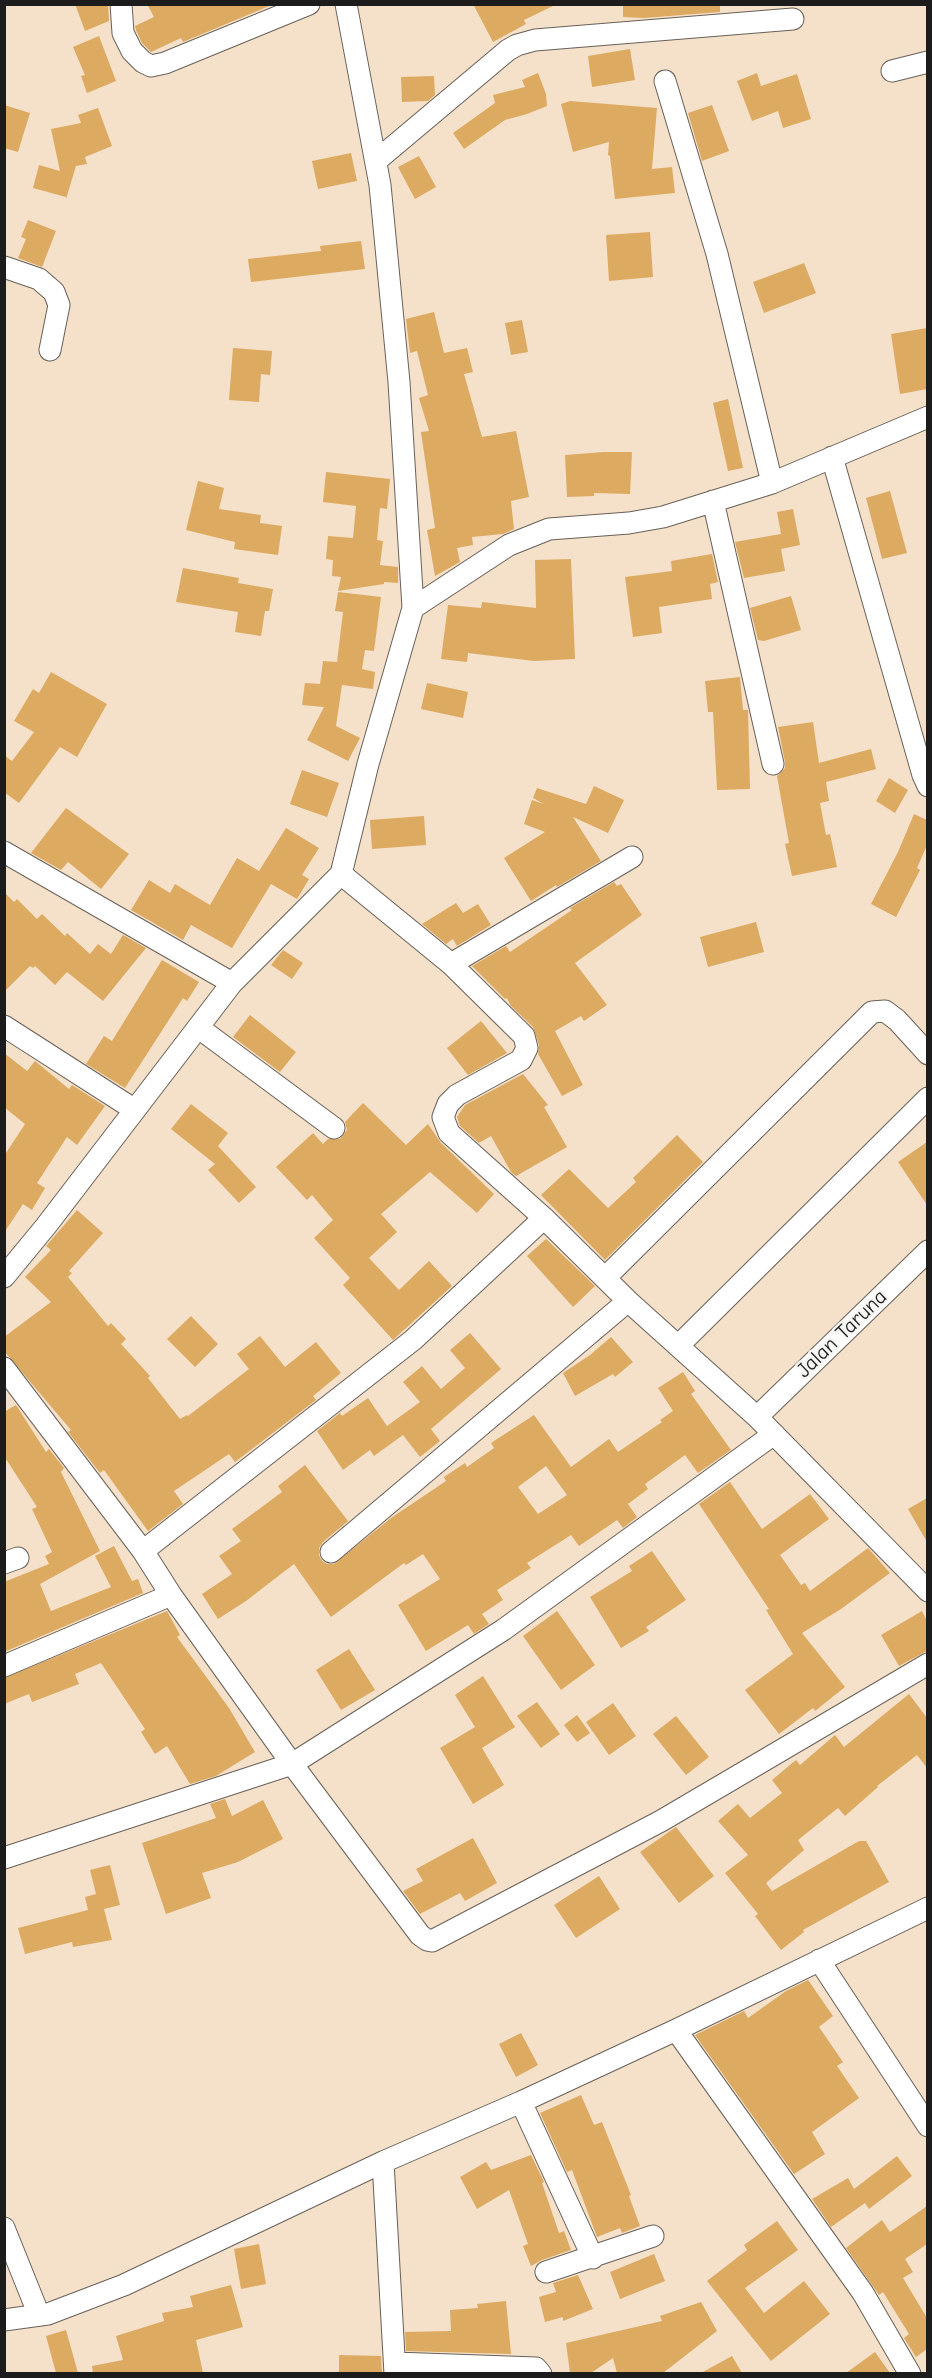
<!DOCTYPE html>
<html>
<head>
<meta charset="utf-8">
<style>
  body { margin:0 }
  #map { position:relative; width:932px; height:2378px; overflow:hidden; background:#f5e0c9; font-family:"Comic Neue",sans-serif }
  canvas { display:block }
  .frame { position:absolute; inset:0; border:6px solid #1c1c1c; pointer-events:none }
</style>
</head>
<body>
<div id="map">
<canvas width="932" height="2378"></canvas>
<div class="frame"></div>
</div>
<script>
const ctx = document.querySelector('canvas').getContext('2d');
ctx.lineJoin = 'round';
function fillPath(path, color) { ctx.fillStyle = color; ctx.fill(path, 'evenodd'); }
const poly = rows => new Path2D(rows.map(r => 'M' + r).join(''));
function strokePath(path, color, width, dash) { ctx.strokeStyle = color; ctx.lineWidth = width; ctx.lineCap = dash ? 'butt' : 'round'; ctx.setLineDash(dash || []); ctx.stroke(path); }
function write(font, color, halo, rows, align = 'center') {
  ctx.font = font + ' "Comic Neue",sans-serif'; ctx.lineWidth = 5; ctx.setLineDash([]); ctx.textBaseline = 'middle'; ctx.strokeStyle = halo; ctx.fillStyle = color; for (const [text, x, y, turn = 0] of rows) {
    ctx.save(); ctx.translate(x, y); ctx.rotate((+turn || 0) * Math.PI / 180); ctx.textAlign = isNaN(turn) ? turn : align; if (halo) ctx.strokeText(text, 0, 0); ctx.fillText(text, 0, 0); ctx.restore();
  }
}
fillPath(poly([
  [75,4,108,4,109,21,85,31],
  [147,4,274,4,183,42,181,38,151,52,142,43,136,30,135,26,154,17],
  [473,4,557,4,524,20,526,24,493,42],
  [623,4,720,4,720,12,644,18,623,17],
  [99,36,116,81,87,93,81,76,85,75,73,47],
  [630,49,635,80,592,87,588,56],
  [538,73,546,94,547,106,527,114,505,120,464,149,453,133,495,103,493,95,525,87,522,80],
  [757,73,761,86,797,74,811,119,783,128,778,111,752,121,737,81],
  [434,76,435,95,428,101,402,102,401,77],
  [570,101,657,108,652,169,672,167,675,193,615,199,610,156,608,155,609,142,573,152,561,104],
  [4,105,30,113,18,152,4,148],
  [712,105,729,151,702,161,688,113],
  [98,108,112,146,85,157,87,164,76,166,66,199,66,197,33,188,39,165,60,171,51,129,81,123,78,115],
  [351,153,357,181,318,189,312,161],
  [419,156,436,187,415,199,398,167],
  [28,220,56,231,42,267,18,258,26,239,21,237],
  [650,232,653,277,609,281,606,235],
  [361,241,365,269,251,282,248,259,321,251,320,246],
  [804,263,816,293,764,313,753,282],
  [434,312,444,353,467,348,473,372,464,374,482,437,516,431,529,497,511,501,514,529,503,534,472,537,473,545,457,548,460,562,435,576,427,530,435,528,421,432,429,431,419,398,428,395,417,351,410,353,406,319],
  [522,320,528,352,511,355,505,323],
  [927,328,927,389,900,394,891,334],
  [233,348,272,351,270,375,261,374,259,402,229,400],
  [728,399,743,468,728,471,713,403],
  [604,452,632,452,630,494,594,493,594,496,567,497,565,455],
  [326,472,390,479,387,509,380,508,377,540,383,541,380,565,398,567,398,583,384,582,384,584,338,591,341,577,332,576,333,560,326,559,328,536,353,538,356,506,323,502],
  [198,481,224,488,219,509,261,515,260,523,282,526,278,555,234,549,235,542,186,530],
  [890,491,907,553,882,559,866,498],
  [793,509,800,545,781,549,785,571,744,578,735,542,781,534,777,512],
  [712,554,718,582,710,584,712,599,659,607,662,633,633,637,625,577,672,571,671,561],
  [571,559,575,659,534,661,468,653,467,662,441,659,448,605,481,608,482,602,536,608,535,560],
  [183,568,239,578,238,583,273,589,269,611,265,611,261,636,235,632,238,612,176,602],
  [338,592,381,597,374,651,365,650,362,669,375,672,373,689,342,685,336,726,360,738,348,761,307,740,324,707,302,705,305,683,320,684,323,661,337,662,343,612,335,611],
  [791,596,801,630,764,641,758,640,750,608],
  [51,672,107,704,77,757,60,747,19,803,4,792,4,755,12,761,34,732,14,721,33,689,39,693],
  [740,677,743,710,748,710,750,789,717,790,713,712,708,712,705,681],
  [427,683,468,692,463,718,421,709],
  [813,722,819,763,871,749,876,769,826,782,829,801,820,803,826,835,830,834,837,867,792,876,785,844,789,843,777,776,785,768,785,762,778,727],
  [302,770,339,783,327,817,290,804],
  [889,778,908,790,895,813,876,801],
  [594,786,624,800,608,833,573,817,601,861,557,887,556,885,531,901,504,858,545,832,524,824,532,800,544,804,533,798,537,788,586,804],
  [66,808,129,854,101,889,68,862,61,870,31,853],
  [914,814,927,820,927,845,917,868,920,870,896,917,871,904,898,852],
  [424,816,426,845,372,849,370,820],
  [286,828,319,848,302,875,309,879,297,899,271,884,232,948,191,925,183,940,131,910,149,880,170,893,175,884,210,905,237,858,259,871],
  [614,882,617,886,621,884,642,915,575,963,607,1005,584,1021,581,1016,555,1031,583,1085,562,1096,538,1054,539,1045,533,1027,511,1006,507,998,505,999,472,966,506,946,510,952,572,910,570,908],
  [4,892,14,902,17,899,37,919,42,914,65,936,67,933,90,954,98,944,111,954,123,935,146,948,103,1001,67,972,55,985,35,966,33,968,30,966,4,992],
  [456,903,463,913,478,904,491,925,457,946,453,939,446,944,422,924],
  [756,922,764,952,708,967,700,937],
  [283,950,303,963,292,979,271,965],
  [162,960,199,982,187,1001,183,998,125,1088,86,1064,104,1036,112,1041],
  [250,1015,296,1052,280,1072,233,1037],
  [481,1021,507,1053,468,1075,447,1048],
  [4,1053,27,1071,35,1061,69,1089,72,1085,105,1106,77,1145,67,1137,37,1183,45,1188,32,1210,23,1204,4,1233,4,1156,25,1124,4,1107],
  [523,1074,548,1105,544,1107,567,1147,516,1176,511,1172,491,1136,479,1143,460,1126,457,1117,465,1105],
  [363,1103,406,1145,428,1124,441,1143,494,1194,477,1213,430,1172,381,1214,397,1232,369,1258,399,1290,429,1261,452,1286,393,1340,343,1285,350,1278,314,1238,333,1220,312,1195,307,1200,276,1167,313,1133,323,1144,328,1139,340,1139,347,1130,345,1122],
  [191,1104,228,1133,218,1146,256,1187,239,1203,208,1170,215,1164,171,1129],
  [677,1135,703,1162,605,1260,541,1195,569,1169,608,1208,636,1182,633,1178],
  [927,1142,927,1205,898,1162],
  [77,1210,103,1233,69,1271,72,1273,68,1277,108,1326,111,1323,126,1339,121,1344,150,1376,148,1378,180,1419,187,1415,188,1416,249,1369,237,1354,260,1336,285,1367,316,1342,341,1373,313,1396,316,1400,235,1462,229,1454,174,1491,183,1504,148,1531,104,1470,100,1473,68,1432,71,1430,4,1351,4,1337,51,1302,25,1277,51,1250,46,1246],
  [546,1239,595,1286,573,1307,527,1256],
  [191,1316,218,1344,195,1367,167,1339],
  [470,1333,501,1369,431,1429,440,1441,420,1457,403,1435,374,1456,370,1450,343,1470,317,1431,340,1413,342,1416,368,1398,387,1426,420,1402,403,1382,422,1366,441,1389,465,1368,450,1350],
  [611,1337,633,1362,615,1377,613,1374,575,1396,563,1373,590,1355],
  [683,1372,695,1391,691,1394,731,1450,698,1473,685,1455,645,1484,648,1489,628,1504,637,1517,623,1528,617,1520,579,1546,571,1535,527,1563,531,1568,497,1590,503,1600,482,1614,489,1624,474,1634,468,1625,426,1651,398,1605,440,1579,423,1554,406,1565,404,1563,331,1617,294,1564,246,1601,218,1619,202,1594,232,1574,219,1556,241,1541,232,1529,282,1492,278,1486,305,1465,348,1521,323,1542,319,1548,319,1555,322,1561,327,1564,334,1564,391,1518,446,1481,444,1477,465,1463,467,1467,494,1448,491,1443,534,1415,571,1467,609,1439,618,1452,662,1422,660,1420,673,1411,658,1388],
  [546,1466,567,1495,538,1514,518,1487],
  [16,1405,46,1452,49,1449,64,1468,61,1472,100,1551,40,1584,51,1611,111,1587,95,1556,114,1546,132,1581,138,1579,143,1593,4,1652,4,1582,49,1564,45,1556,52,1552,32,1509,37,1507,4,1456,4,1412],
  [730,1482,762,1529,810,1494,829,1519,780,1555,801,1585,805,1583,810,1591,868,1548,890,1573,841,1609,802,1633,845,1687,815,1711,813,1708,779,1734,745,1690,793,1654,766,1610,769,1609,699,1504],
  [927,1498,927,1542,908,1509],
  [652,1551,686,1600,646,1627,649,1631,621,1648,590,1597,632,1571,629,1566],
  [167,1611,180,1635,177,1637,229,1708,255,1752,216,1776,190,1784,167,1746,155,1754,141,1732,145,1729,101,1663,75,1674,79,1684,32,1702,29,1694,4,1704,4,1678],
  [557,1611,595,1665,561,1690,523,1636],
  [922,1611,927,1621,927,1651,899,1666,881,1635],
  [349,1649,375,1690,341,1710,316,1670],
  [483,1676,515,1727,482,1748,504,1785,473,1804,440,1748,475,1727,455,1695],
  [909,1694,927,1718,927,1768,917,1755,877,1786,878,1787,845,1816,838,1808,798,1840,804,1850,766,1883,772,1891,859,1841,866,1841,889,1882,803,1930,804,1932,781,1950,755,1916,758,1914,725,1873,748,1855,718,1821,738,1804,750,1818,782,1793,772,1780,796,1760,800,1765,835,1735,844,1747],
  [537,1702,560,1734,541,1748,517,1716],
  [613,1703,636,1736,609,1755,586,1722],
  [577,1715,590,1733,577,1742,564,1725],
  [676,1716,709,1757,686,1775,653,1734],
  [225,1799,232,1816,263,1800,283,1839,238,1862,202,1873,211,1898,166,1914,142,1843,216,1818,210,1804],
  [676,1827,714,1876,679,1903,640,1852],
  [473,1838,497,1883,465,1901,460,1893,420,1914,403,1891,423,1881,416,1869],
  [110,1865,120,1905,104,1909,112,1940,73,1947,72,1942,25,1954,18,1928,88,1910,85,1897,96,1894,90,1870],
  [599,1876,620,1909,576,1938,554,1905],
  [808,1980,833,2016,819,2027,843,2062,837,2066,859,2098,812,2132,825,2154,794,2174,695,2035,744,2011,748,2018,786,1991],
  [521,2033,538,2065,516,2077,499,2044],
  [581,2095,594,2125,602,2122,631,2195,629,2196,640,2226,622,2233,620,2228,597,2237,572,2170,567,2172,540,2113],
  [531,2155,544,2182,542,2183,559,2233,564,2231,571,2250,542,2260,531,2266,523,2246,528,2244,509,2190,477,2209,460,2177,486,2162,491,2170],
  [897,2156,912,2176,869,2209,865,2203,831,2227,812,2199,848,2178,854,2189],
  [927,2206,927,2244,905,2259,913,2272,903,2278,927,2318,927,2349,916,2357,904,2338,909,2334,883,2292,879,2295,846,2248,882,2220,890,2232],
  [777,2221,798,2250,745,2288,764,2313,804,2281,830,2314,771,2361,707,2281,747,2250,744,2245],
  [259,2244,266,2284,241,2289,234,2249],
  [654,2254,665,2281,620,2299,610,2272],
  [578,2275,593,2309,563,2321,563,2317,545,2322,539,2297,556,2292,553,2283],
  [231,2285,243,2327,196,2340,203,2373,93,2373,92,2366,123,2360,116,2336,164,2321,162,2313,193,2307,190,2296],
  [506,2301,511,2354,406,2351,405,2332,451,2331,450,2310,478,2308,477,2304],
  [701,2302,717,2331,663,2373,617,2373,613,2358,591,2373,570,2373,566,2343,662,2321,660,2316],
  [66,2330,78,2373,56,2373,46,2336],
  [875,2352,890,2373,846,2373],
  [339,2355,381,2356,382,2373,339,2373],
  [732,2356,742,2373,701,2373]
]), '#ddaa61');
const minor = poly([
  [121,4,123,33,132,51,143,62,151,66,165,63,309,4],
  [892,71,928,62],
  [665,81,717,254,772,483],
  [376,161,508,50,517,45,535,40,793,19],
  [4,267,39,279,54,292,59,305,50,350],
  [832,457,923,775,928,786],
  [713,501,773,764],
  [413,608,509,545,549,529,629,523,663,517,772,483,928,417],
  [4,852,232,983],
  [341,874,451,964,524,1036,527,1048,521,1060,457,1095,448,1104,443,1117,449,1133,544,1218,628,1301,757,1417,928,1591],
  [451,964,632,857],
  [4,1026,135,1110],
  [199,1028,334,1128],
  [4,1277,46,1226,232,983,341,874,368,764,413,608,399,382,380,185,346,4],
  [605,1278,872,1012,885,1011,897,1020,928,1054],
  [678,1346,928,1098],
  [4,1368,143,1551,171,1595,292,1764,503,1630,774,1434],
  [757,1417,928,1251],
  [143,1551,413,1340,544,1218],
  [331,1552,628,1301],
  [4,1563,18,1558],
  [4,1666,171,1595],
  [4,1858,292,1764,420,1935,427,1940,432,1941,661,1821,928,1664],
  [819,1960,928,2126],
  [676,2030,863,2293,910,2374],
  [521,2102,593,2258],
  [383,2162,395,2374],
  [4,2228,39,2315],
  [546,2272,653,2236],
  [4,2320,48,2314,124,2285,383,2162,521,2102,676,2030,928,1908],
  [395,2363,536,2368,541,2374]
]);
strokePath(minor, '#686159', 23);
strokePath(minor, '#fff', 21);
write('21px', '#1c1c1c', '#f6f6f2', [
  ["Jalan Taruna",842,1334,-44]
]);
</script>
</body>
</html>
